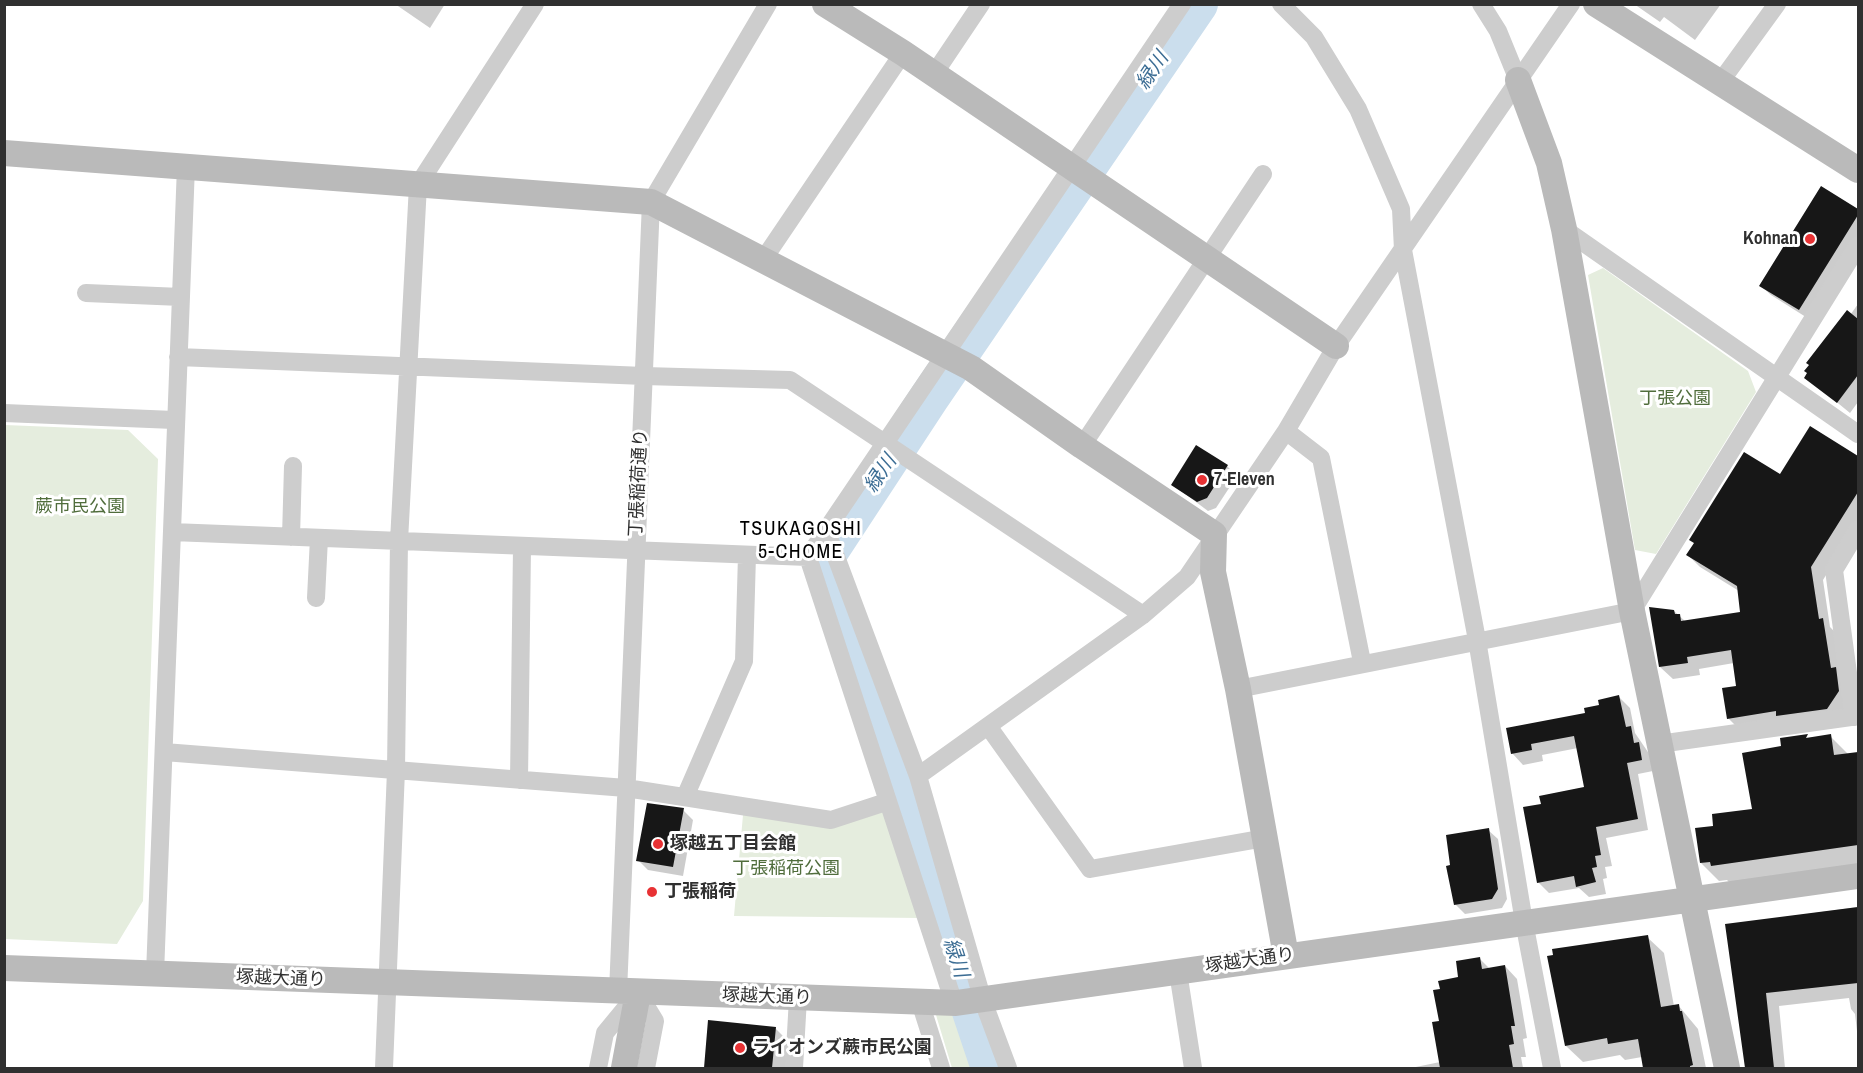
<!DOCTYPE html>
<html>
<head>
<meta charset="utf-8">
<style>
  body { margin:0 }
  #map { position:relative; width:1863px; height:1073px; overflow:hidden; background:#fff; font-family:"Archivo Narrow",sans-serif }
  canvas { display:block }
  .frame { position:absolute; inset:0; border:6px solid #303030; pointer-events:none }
</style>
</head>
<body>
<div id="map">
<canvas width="1863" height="1073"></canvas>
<div class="frame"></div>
</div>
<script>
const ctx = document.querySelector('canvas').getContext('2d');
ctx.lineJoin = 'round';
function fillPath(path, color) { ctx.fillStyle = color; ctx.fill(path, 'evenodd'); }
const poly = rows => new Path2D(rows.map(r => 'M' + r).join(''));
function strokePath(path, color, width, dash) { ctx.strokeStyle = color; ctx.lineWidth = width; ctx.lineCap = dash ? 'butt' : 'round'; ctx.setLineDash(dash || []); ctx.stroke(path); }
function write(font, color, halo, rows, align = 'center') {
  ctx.font = font + ' "Archivo Narrow","Noto Sans JP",sans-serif'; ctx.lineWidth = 6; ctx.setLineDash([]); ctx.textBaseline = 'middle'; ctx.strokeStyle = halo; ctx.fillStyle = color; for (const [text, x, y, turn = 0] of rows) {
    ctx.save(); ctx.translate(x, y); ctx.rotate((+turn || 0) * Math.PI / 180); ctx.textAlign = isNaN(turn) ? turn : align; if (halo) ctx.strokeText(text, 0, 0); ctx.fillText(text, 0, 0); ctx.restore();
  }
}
fillPath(poly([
  [1603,268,1748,371,1756,392,1656,554,1635,550,1588,275],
  [5,425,128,430,158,459,143,901,117,944,5,939],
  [882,809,920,918,734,916,743,815],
  [936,1015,974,1015,991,1068,952,1068]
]), '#e5edde');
fillPath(poly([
  [395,4,445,4,430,28],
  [1634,4,1721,4,1695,40,1664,17,1660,22],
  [1822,189,1858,211,1858,239,1809,319,1771,295,1761,286],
  [1858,304,1858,402,1850,413,1806,377],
  [1810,428,1858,458,1858,523,1823,580,1830,627,1835,632,1851,704,1839,721,1740,730,1728,718,1737,687,1734,663,1699,669,1700,675,1673,679,1660,667,1674,611,1686,622,1742,613,1739,591,1700,567,1688,555,1780,476],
  [1227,466,1237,476,1216,508,1208,511,1172,484],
  [1619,697,1630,708,1635,733,1650,755,1653,771,1638,774,1648,830,1606,838,1612,866,1605,867,1607,878,1603,879,1606,894,1589,897,1579,888,1549,893,1538,882,1542,805,1586,789,1578,748,1542,755,1543,761,1523,765,1512,753],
  [1830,736,1849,755,1858,753,1858,865,1730,883,1727,880,1719,881,1701,863,1715,827,1754,810,1783,747,1781,740],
  [683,810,693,820,683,876,648,870,638,860],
  [1488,830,1498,839,1507,899,1502,908,1465,914,1455,904],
  [1858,907,1858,1040,1855,1014,1851,1009,1849,998,1779,1006,1785,1068,1747,1068,1727,925],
  [1647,937,1664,953,1674,1006,1678,1005,1698,1029,1706,1068,1645,1068,1642,1057,1625,1060,1620,1055,1583,1062,1566,1046],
  [1479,958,1490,969,1505,966,1517,979,1527,1038,1523,1039,1526,1057,1521,1057,1523,1068,1411,1068,1440,1062,1442,990,1460,978],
  [710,1022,775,1028,803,1056,802,1068,705,1068]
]), '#0003');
strokePath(poly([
  [991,1068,907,818,824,558,929,398,1198,4]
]), '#cbdeed', 40);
fillPath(poly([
  [1821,186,1858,209,1858,215,1799,310,1759,286],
  [1847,310,1858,319,1858,375,1837,403,1804,378,1807,373,1804,371,1809,365,1806,363],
  [1810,426,1858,456,1858,492,1811,567,1819,619,1823,618,1831,668,1836,667,1839,691,1827,709,1776,716,1776,711,1727,719,1722,688,1736,686,1731,650,1687,657,1688,663,1659,667,1649,607,1674,610,1675,614,1680,614,1681,621,1740,612,1737,586,1686,555,1694,543,1689,540,1744,452,1780,474],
  [1196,445,1228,465,1207,498,1197,502,1171,485],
  [1619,695,1626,727,1631,726,1634,743,1639,742,1642,760,1627,763,1638,819,1596,827,1601,855,1595,856,1597,867,1592,868,1596,882,1576,887,1574,876,1537,883,1523,807,1541,804,1539,796,1584,787,1574,736,1531,744,1532,750,1511,754,1506,728,1585,713,1584,708,1599,705,1598,700],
  [1808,734,1806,738,1831,734,1834,755,1858,752,1858,845,1711,866,1710,862,1700,863,1695,828,1713,826,1712,814,1752,809,1742,753,1781,746,1780,738],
  [647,803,684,808,673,867,636,861],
  [1489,828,1498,889,1492,899,1454,905,1446,866,1450,865,1446,835],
  [1858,907,1858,983,1766,993,1774,1068,1745,1068,1725,924],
  [1648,935,1661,1007,1679,1004,1680,1011,1682,1011,1693,1065,1690,1066,1690,1068,1643,1068,1638,1039,1608,1044,1607,1038,1565,1046,1547,956,1553,955,1552,949],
  [1480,957,1482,969,1505,965,1515,1026,1511,1026,1514,1044,1509,1045,1513,1068,1440,1068,1432,1022,1439,1021,1433,990,1440,989,1438,981,1458,977,1456,961],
  [708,1020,776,1027,772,1068,704,1068]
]), '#171717');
strokePath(poly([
  [1281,4,1314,37,1358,109,1401,209,1403,250,1477,640,1524,922,1552,1068],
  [1481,4,1498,31,1518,80],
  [934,74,981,4],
  [1721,81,1777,4],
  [1564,229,1858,434],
  [763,260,903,53],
  [86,293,181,297],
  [178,357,644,376,790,380,1143,615],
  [4,413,174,420],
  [1286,431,1321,458,1362,662],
  [1082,446,1263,174],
  [826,530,918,776,983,1001,1008,1068],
  [172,532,808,557],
  [291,537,293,466],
  [316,598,319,538],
  [1238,689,1632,611,1858,246],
  [1854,717,1834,570,1858,530],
  [988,726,1090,869,1265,838],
  [1659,744,1858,716],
  [164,752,626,788,831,820,886,802],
  [918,776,1143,615,1187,577,1286,431,1336,346,1571,4],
  [519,780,522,547],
  [685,797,744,661,747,555],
  [1178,972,1193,1068],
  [155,974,186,166],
  [618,992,651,202,768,4],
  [920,1002,941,1068],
  [954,1003,808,557,1182,4],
  [384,1068,396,770,399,541,418,185,535,4],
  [598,1068,605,1033,638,993,655,1021,646,1068],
  [794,1068,798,998]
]), '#cdcdcd', 18);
strokePath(poly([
  [825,4,903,53,1336,346],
  [1596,4,1858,170],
  [1518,80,1549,163,1564,229,1632,611,1727,1068],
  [4,153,651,202,971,368,1082,446,1214,534,1213,572,1238,689,1286,956],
  [4,968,956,1003,1858,876],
  [624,1068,638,993]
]), '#bababa', 26);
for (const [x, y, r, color] of [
  [1810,239,6,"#e83234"],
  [1202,480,6,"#e83234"],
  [658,844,6,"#e83234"],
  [652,892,6,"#e83234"],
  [740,1048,6,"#e83234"]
]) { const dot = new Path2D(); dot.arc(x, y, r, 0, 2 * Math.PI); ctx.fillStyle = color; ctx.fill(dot); strokePath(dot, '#fff', 2); }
write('bold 18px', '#303030', '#fff', [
  ["Kohnan",1798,239,"right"],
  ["7-Eleven",1214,480],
  ["塚越五丁目会館",670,844],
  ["丁張稲荷",664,892],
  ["ライオンズ蕨市民公園",752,1048]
], 'left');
write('18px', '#506d3c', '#fff', [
  ["丁張公園",1675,399],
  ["蕨市民公園",80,507],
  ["丁張稲荷公園",786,869]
]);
write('18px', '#303030', '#fff', [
  ["丁張稲荷通り",639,483,-87],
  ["塚越大通り",1250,961,-8],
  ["塚越大通り",281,979,2],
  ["塚越大通り",767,997,2]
]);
write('italic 20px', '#3c6d94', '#fff', [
  ["緑川",1153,71,-56],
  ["緑川",881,474,-56],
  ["緑川",955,958,72]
]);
ctx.letterSpacing = '1.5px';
write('20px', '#000', '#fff', [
  ["TSUKAGOSHI",801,530],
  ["5-CHOME",801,553]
]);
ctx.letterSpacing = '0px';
</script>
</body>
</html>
